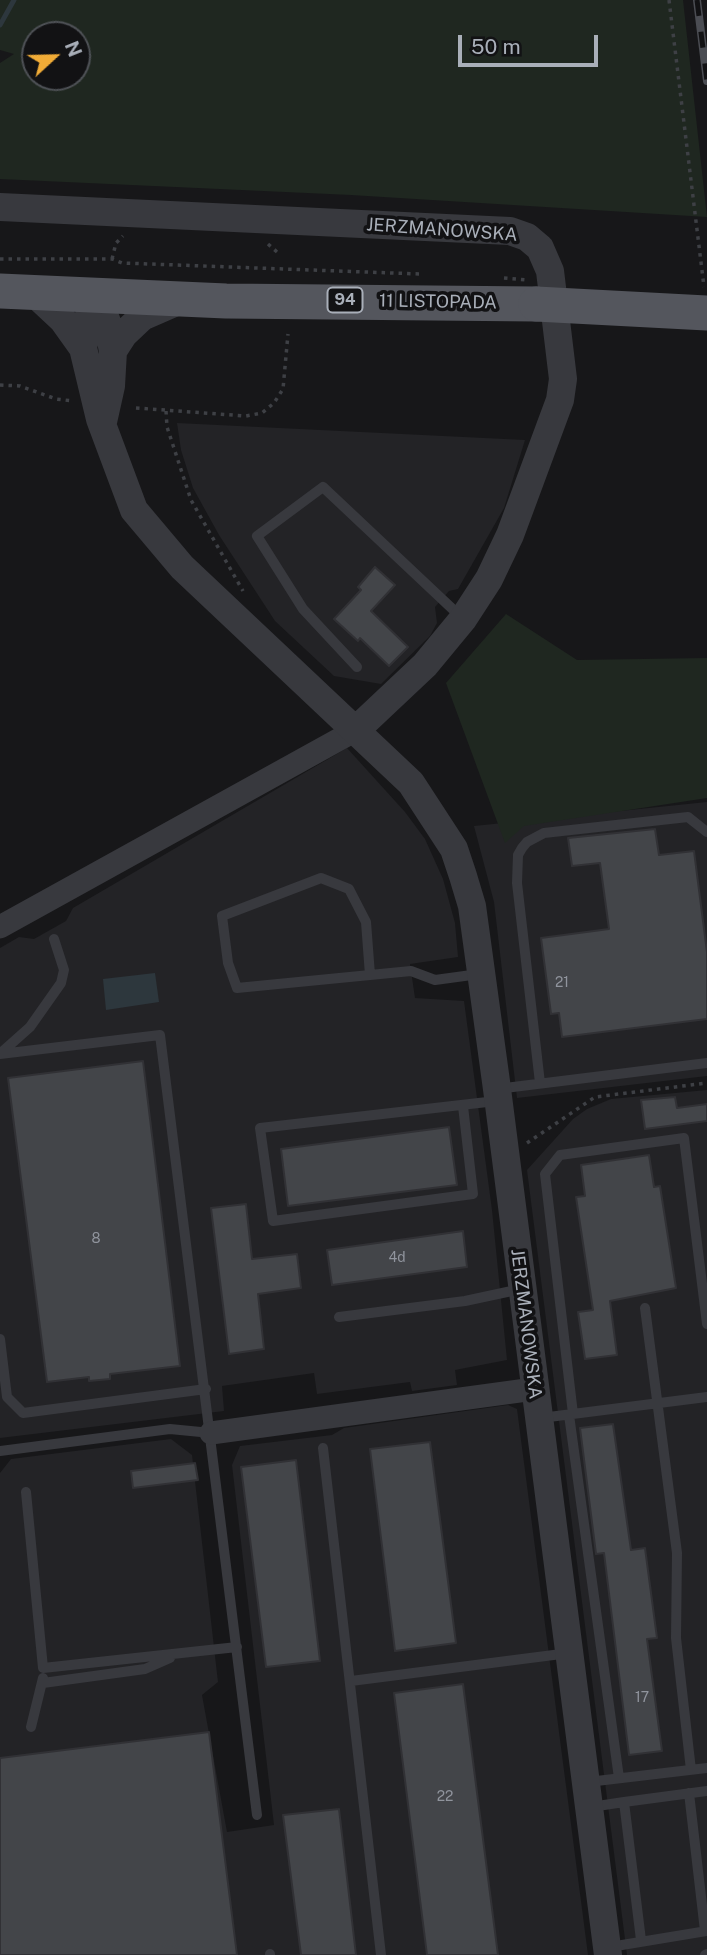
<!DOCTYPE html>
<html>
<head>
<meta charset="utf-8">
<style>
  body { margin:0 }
  #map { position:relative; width:707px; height:1955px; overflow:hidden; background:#171719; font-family:"Public Sans",sans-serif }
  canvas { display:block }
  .north { position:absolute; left:21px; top:21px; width:70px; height:70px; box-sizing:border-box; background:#121214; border:2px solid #4e5156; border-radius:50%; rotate:68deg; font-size:19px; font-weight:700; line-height:28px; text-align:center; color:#a9afb9 }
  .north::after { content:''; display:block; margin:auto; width:24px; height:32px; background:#f1ac37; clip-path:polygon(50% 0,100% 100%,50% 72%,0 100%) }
  .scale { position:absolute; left:458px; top:35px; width:140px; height:32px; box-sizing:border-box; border:4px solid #a9afb9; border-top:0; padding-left:9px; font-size:21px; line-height:24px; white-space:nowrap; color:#a9afb9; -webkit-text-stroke:5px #121214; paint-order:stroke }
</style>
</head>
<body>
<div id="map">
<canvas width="707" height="1955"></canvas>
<div class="north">N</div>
<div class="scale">50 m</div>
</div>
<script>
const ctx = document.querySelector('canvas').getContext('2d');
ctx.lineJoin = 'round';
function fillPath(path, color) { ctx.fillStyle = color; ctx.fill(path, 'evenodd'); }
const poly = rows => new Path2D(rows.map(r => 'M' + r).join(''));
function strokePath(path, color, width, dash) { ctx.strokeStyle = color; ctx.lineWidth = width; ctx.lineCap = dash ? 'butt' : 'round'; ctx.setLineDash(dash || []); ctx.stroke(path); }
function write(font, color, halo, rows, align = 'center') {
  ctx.font = font + ' "Public Sans",sans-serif'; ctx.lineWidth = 7; ctx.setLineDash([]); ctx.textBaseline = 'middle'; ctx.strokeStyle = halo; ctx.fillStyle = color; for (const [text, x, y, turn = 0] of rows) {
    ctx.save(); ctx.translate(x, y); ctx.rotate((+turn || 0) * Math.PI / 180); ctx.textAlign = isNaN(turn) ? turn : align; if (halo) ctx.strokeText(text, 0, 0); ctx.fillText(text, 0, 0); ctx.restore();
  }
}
fillPath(poly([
  [177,423,525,440,504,508,458,589,449,591,435,607,437,623,430,636,381,684,334,676,275,621,219,535,193,488,181,450],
  [347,748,405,812,425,839,443,879,455,923,458,957,410,964,415,998,464,1001,492,1210,507,1360,455,1370,457,1385,412,1391,410,1382,317,1394,314,1373,222,1386,224,1411,0,1438,0,948,19,937,34,939,66,921,73,908],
  [707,802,707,1076,517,1098,494,902,474,826],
  [707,1090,707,1955,627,1955,527,1170,573,1119,587,1109,611,1099],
  [508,1405,517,1409,588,1955,0,1955,0,1473,11,1459,171,1439,192,1455,218,1682,202,1695,227,1832,274,1825,232,1465,240,1446,332,1435,344,1428]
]), '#232326');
fillPath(poly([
  [0,0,683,0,707,217,351,195,0,179,0,63,14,54,0,50],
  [35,35,77,35,77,77,35,77],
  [506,614,577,660,707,658,707,798,524,826,505,843,446,683]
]), '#1f2720');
fillPath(poly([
  [155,973,159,1002,106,1010,103,979]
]), '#2d373d');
strokePath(poly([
  [0,25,14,0]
]), '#2d373d', 5);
const building = poly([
  [375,567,395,585,371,611,408,647,389,666,360,638,358,641,334,619,361,590,358,587,375,567],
  [655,829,659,855,694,851,707,952,707,1019,562,1037,559,1013,551,1014,541,938,609,929,600,863,572,866,568,838,655,829],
  [143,1061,180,1366,110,1374,110,1379,89,1381,89,1377,47,1382,8,1078,143,1061],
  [675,1097,677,1108,707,1104,707,1121,645,1129,641,1100,675,1097],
  [449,1127,457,1185,288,1206,281,1149,449,1127],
  [649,1155,654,1187,660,1186,676,1288,610,1301,617,1355,585,1359,578,1312,593,1310,576,1197,585,1196,581,1165,649,1155],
  [246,1204,252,1259,297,1254,301,1288,258,1294,264,1349,229,1354,211,1208,246,1204],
  [463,1231,467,1267,332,1285,327,1250,463,1231],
  [613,1424,631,1550,645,1548,657,1638,647,1639,662,1751,629,1755,604,1553,596,1554,580,1428,613,1424],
  [430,1442,456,1643,395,1651,370,1449,430,1442],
  [296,1460,320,1661,266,1667,241,1467,296,1460],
  [195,1463,198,1480,133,1488,131,1471,195,1463],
  [463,1684,498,1955,427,1955,394,1693,463,1684],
  [209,1732,237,1955,0,1955,0,1758,209,1732],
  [339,1809,356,1955,301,1955,283,1815,339,1809]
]);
fillPath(building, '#434549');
strokePath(building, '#313135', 2);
strokePath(poly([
  [669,0,704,287],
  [268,244,277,252],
  [0,259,112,259,122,263,420,274],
  [112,259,116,243,123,236],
  [0,385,20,386,56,399,73,401],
  [136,408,246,416,262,413,274,403,283,389,288,334],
  [166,411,167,427,191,500,243,591],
  [527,1143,595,1097,707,1083]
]), '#3e4045', 3.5, [3.5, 5]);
strokePath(poly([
  [357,667,303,609,257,536,323,487,461,617],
  [370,975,366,922,349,889,321,878,222,916,228,963,237,988,370,975,411,971,435,980,479,974],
  [2,1052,30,1027,61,983,64,970,54,939],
  [0,1054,160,1035,257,1815],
  [540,1083,517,883,518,855,522,848,527,842,544,833,688,817,707,832],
  [497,1089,707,1063],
  [463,1106,473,1194,273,1221,260,1128,496,1101],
  [645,1308,677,1553,676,1638,691,1770],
  [339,1317,465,1301,521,1289],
  [0,1339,7,1397,23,1413,206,1389],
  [573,1414,545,1174,560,1155,684,1138,707,1324],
  [569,1415,619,1778],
  [541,1418,707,1397],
  [323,1448,381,1955],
  [0,1451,170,1429,211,1433],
  [26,1492,43,1668,237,1647],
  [351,1681,569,1653],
  [43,1683,145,1669,170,1658],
  [31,1727,43,1678],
  [588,1782,707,1768],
  [689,1793,705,1931],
  [591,1807,624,1802],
  [641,1940,624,1802,707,1791],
  [610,1947,707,1931],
  [270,1954,270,1955],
  [705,1955,707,1954]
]), '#38393e', 10);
strokePath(poly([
  [0,927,356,730],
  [211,1433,534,1389]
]), '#38393e', 23);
strokePath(poly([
  [0,207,510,231,527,237,540,248,550,271,563,379,560,400,510,535,489,579,463,619,425,665,356,730],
  [33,292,63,320,83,348],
  [97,295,89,315,83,348,100,419,134,510,182,567,411,783,454,849,463,876,472,906,497,1089,608,1955],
  [97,295,108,325,113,351,111,386,103,422],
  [113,351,124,334,142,317,181,300]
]), '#38393e', 28);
strokePath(poly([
  [0,291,226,301,536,304]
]), '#54565d', 35);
const rail = poly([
  [697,0,707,81]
]);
strokePath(rail, '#4b4d53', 8);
strokePath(rail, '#121214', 5, [16]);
strokePath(poly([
  [504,278,527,280]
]), '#3e4045', 3.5, [3.5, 5]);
strokePath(poly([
  [536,304,707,313]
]), '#54565d', 35);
write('14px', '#90949d', null, [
  ["21",562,983],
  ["8",96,1239],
  ["4d",397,1258],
  ["17",642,1698],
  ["22",445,1797]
]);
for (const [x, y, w] of [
  [345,300,35]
]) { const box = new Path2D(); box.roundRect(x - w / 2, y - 12.5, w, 25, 5); ctx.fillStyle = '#121214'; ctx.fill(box); strokePath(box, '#a9afb9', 2); }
write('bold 16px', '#a9afb9', null, [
  ["94",345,300]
]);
write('18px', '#a9afb9', '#121214', [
  ["JERZMANOWSKA",442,230,4],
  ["11 LISTOPADA",438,302,1],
  ["JERZMANOWSKA",526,1324,83]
]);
</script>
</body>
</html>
